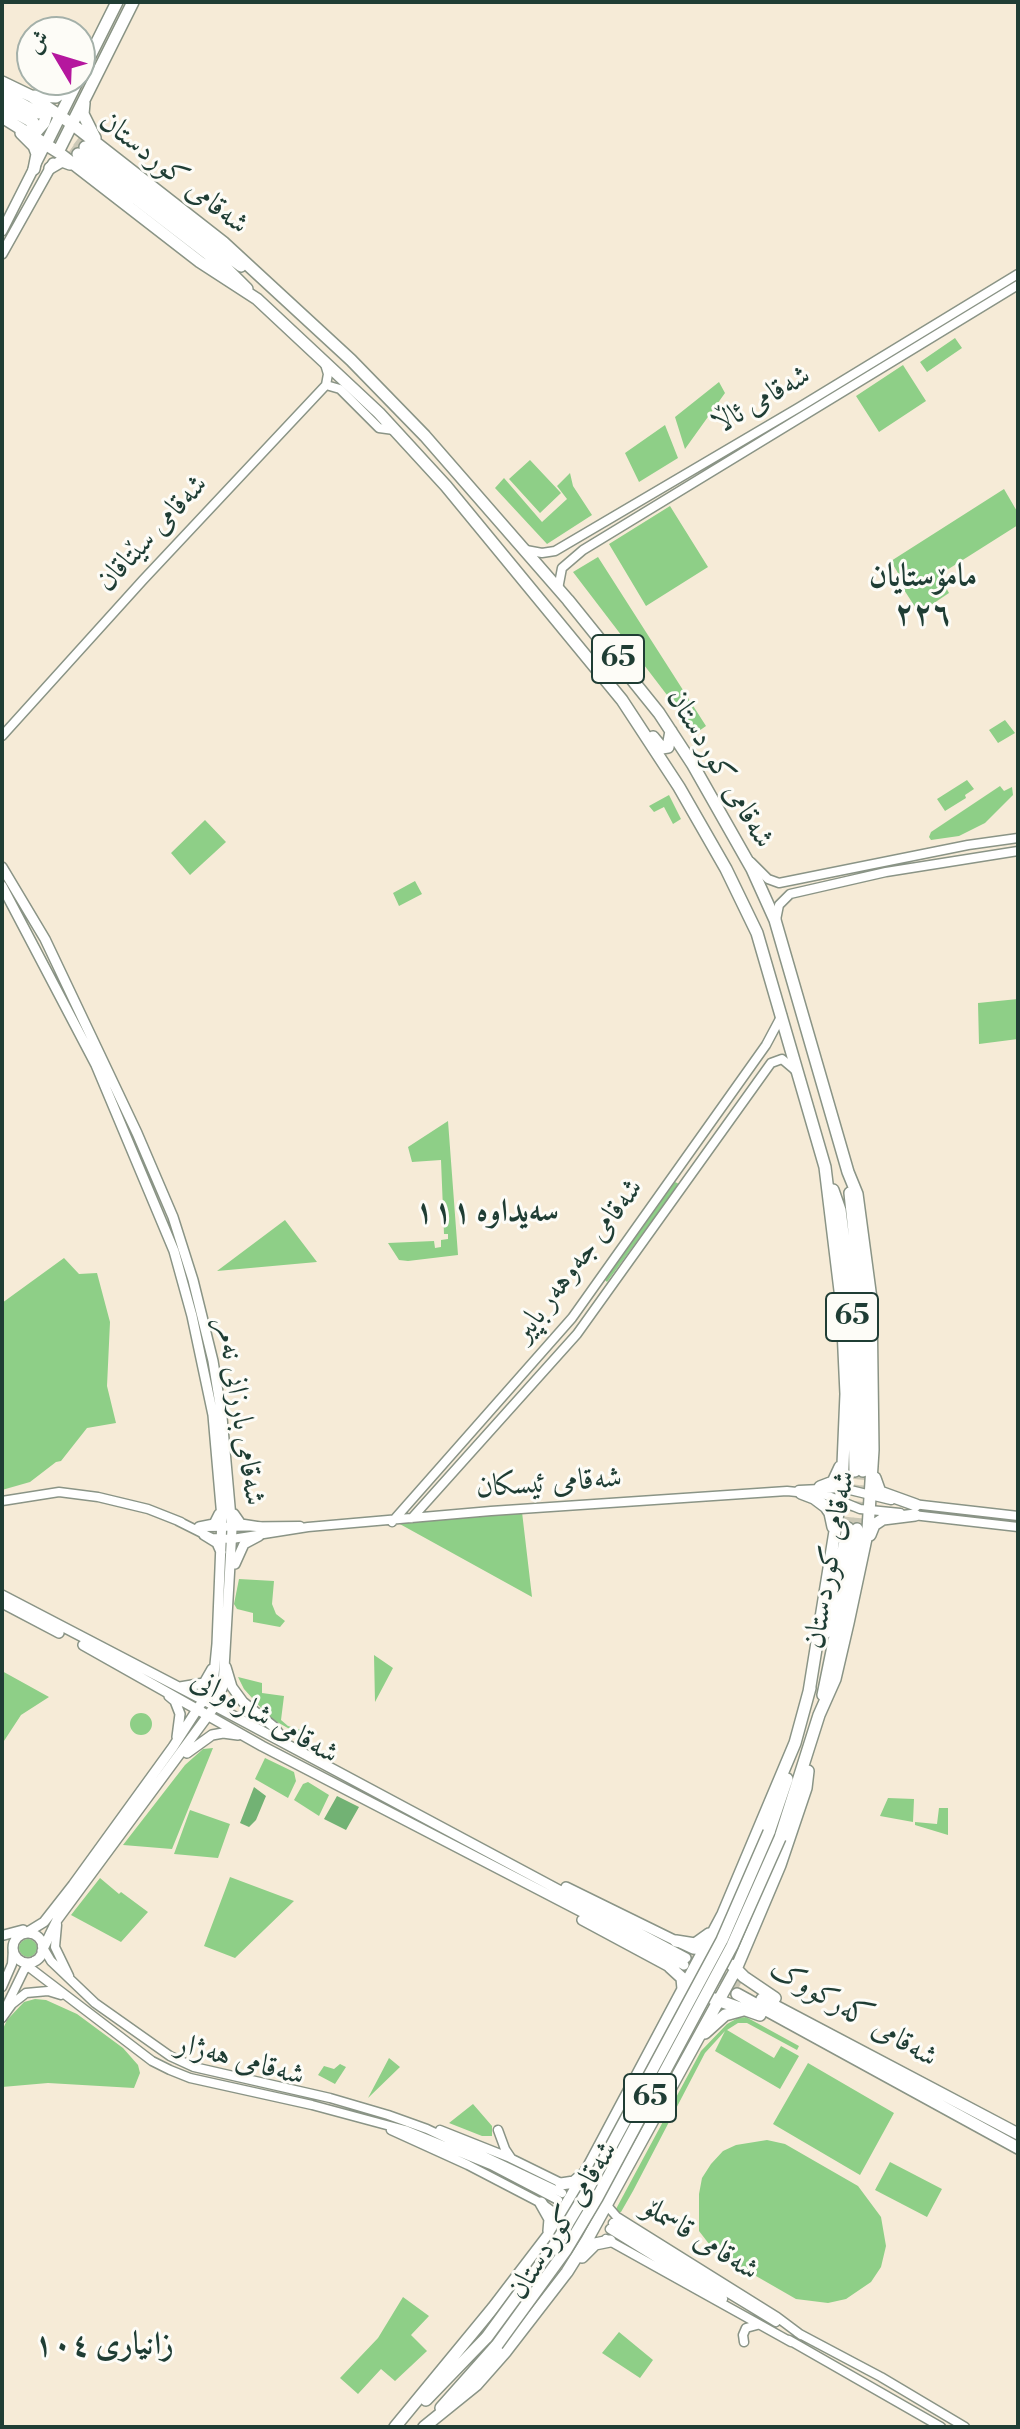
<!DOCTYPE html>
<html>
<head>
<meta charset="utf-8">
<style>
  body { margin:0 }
  #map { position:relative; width:1020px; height:2429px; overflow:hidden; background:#f6ebd7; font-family:"Libre Bodoni",Amiri,serif }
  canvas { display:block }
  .frame { position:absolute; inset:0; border:4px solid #1f3d34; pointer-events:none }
  .north { position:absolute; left:16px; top:16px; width:80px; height:80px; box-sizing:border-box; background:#fdfcf7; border:2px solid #a4b0a9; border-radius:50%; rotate:308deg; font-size:22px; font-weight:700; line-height:32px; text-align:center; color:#1f3d34 }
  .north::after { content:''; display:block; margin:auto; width:28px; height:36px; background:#b5179e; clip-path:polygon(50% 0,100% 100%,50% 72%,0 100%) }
</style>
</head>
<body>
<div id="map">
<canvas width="1020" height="2429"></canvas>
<div class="frame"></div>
<div class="north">ش</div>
</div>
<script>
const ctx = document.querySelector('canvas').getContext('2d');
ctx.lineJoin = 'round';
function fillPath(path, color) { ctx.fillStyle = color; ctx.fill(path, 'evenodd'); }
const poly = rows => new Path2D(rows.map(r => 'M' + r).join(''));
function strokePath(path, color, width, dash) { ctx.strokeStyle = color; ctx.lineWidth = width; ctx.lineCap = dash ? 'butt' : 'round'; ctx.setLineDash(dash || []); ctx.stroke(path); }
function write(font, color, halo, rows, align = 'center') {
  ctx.font = font + ' "Libre Bodoni",Amiri,serif'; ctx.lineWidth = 6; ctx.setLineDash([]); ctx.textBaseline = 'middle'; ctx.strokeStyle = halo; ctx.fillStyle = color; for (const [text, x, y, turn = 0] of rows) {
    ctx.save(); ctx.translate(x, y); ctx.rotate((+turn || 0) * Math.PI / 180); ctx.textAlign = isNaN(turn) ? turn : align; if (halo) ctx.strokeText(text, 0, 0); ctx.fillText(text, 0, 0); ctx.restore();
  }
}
fillPath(poly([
  [955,338,962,348,927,372,920,362],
  [903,365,926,401,879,432,856,396],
  [719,382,725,393,685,449,675,417],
  [665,425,678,458,639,482,625,453],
  [530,460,561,493,540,513,509,479],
  [570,473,573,486,592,515,547,544,495,488,504,478,542,522,567,499,557,486],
  [1004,489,1018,513,1018,525,939,575,949,593,919,613,897,579,898,573,891,561],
  [670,506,708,567,646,606,609,544],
  [598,557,706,726,696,733,573,572],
  [1005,720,1015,733,998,743,989,730],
  [967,780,974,789,965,795,966,798,945,811,937,799],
  [1000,786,1004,791,1012,787,1013,795,985,823,959,836,931,840,929,837,931,832],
  [669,795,681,819,673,824,664,807,654,812,649,806],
  [205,820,226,842,190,875,171,853],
  [415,881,422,894,399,906,393,893],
  [1018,999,1018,1039,979,1044,978,1003],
  [448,1121,458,1255,408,1261,399,1260,388,1243,434,1241,435,1248,441,1247,441,1240,448,1239,448,1234,444,1234,441,1160,412,1162,408,1147],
  [675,1182,679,1184,607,1282,605,1280],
  [285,1220,317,1262,217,1271],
  [64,1258,79,1274,97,1273,110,1322,107,1386,116,1423,87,1428,61,1461,56,1462,30,1482,2,1490,2,1303],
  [522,1512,532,1597,398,1523],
  [239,1579,274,1581,272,1604,276,1614,285,1621,280,1627,253,1622,253,1613,237,1609,234,1604],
  [374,1655,393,1668,375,1702],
  [2,1671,49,1697,21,1715,2,1744],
  [238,1677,262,1683,262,1693,284,1696,281,1720,288,1726,305,1731,302,1736,270,1718,244,1689],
  '130 1724a11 11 0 1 1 22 0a11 11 0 1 1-22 0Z',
  [213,1748,172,1849,123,1845,185,1765,203,1749],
  [265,1758,294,1772,296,1781,288,1798,255,1779],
  [308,1782,329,1795,319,1816,294,1800,303,1784],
  [888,1798,914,1799,913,1822,880,1816],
  [939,1808,948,1808,948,1835,915,1825,915,1822,937,1824],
  [190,1810,230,1824,218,1858,174,1854],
  [230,1877,294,1901,235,1958,204,1946],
  [100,1878,119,1894,121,1892,148,1912,121,1942,71,1915],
  '19 1948a9 9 0 1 1 18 0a9 9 0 1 1-18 0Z',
  [35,1999,46,2000,77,2014,123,2048,138,2065,140,2073,134,2088,48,2083,2,2087,2,2031,7,2020,24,2002],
  [746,2017,799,2046,797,2050,747,2023,738,2023,727,2030,774,2058,781,2046,799,2056,780,2089,715,2051,725,2031,705,2053,633,2191,621,2212,618,2212,616,2209,701,2051,727,2024,738,2018],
  [389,2058,400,2067,368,2098],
  [808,2063,894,2113,860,2175,773,2124],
  [340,2064,346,2067,335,2084,318,2075,324,2066,334,2069],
  [473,2104,492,2126,492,2136,482,2136,449,2123],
  [767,2140,785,2144,858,2186,881,2217,886,2246,881,2267,871,2282,846,2299,828,2303,796,2299,716,2253,699,2231,699,2194,702,2178,711,2164,723,2151,736,2145],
  [890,2162,942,2189,927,2217,875,2190],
  [403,2297,429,2316,411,2335,427,2351,395,2381,381,2369,358,2394,340,2378,378,2338],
  [619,2332,653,2360,640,2378,602,2353]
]), '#8ecf87');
fillPath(poly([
  [254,1787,266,1796,256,1820,249,1827,240,1823],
  [337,1796,359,1807,346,1830,324,1819]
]), '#72b274');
strokePath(poly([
  [50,121,85,147],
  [44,130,78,154],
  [848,1528,855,1471],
  [857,1529,863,1471],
  [686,1958,740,1987]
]), '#cbc8b6', 11, [11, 5.5]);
const secondary = poly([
  [326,385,340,389,379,428,394,430],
  [526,550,542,553,555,551,798,408,1018,274],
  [558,589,562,568,583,550,1018,285],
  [2,736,143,580,326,385,328,374,325,364],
  [751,862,768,879,779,883,968,845,1018,838],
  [776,920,779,905,790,894,886,872,1018,851],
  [799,1490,842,1488,891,1500],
  [2,1501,59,1492,98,1497,148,1509,181,1522],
  [913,1504,1018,1516],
  [913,1515,1018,1527],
  [412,1518,577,1334,771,1063,782,1059,795,1070],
  [178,1521,212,1538,232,1539,308,1527,491,1511,787,1491,826,1495,860,1509,900,1513],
  [392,1522,572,1318,766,1045,782,1015],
  [202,1527,300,1526],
  [57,1925,55,1947,69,1976],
  [42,1946,51,1961,95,2003,170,2056,194,2067,330,2098,388,2115,427,2129,562,2193],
  [21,1961,152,2061,170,2070,190,2078,312,2105,405,2130,491,2165,558,2200],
  [2,1987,12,1964,13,1949],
  [6,2007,24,1970,34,1961],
  [2,2018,12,2004,26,1993,48,1991,61,1995],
  [391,2130,468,2165,541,2203,552,2211,559,2223],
  [440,2130,508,2157,563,2184],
  [498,2130,505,2149,511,2158],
  [604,2202,617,2217,777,2317,801,2335],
  [613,2223,776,2322],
  [610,2229,723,2299],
  [606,2239,791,2342],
  [798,2333,881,2377,965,2427],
  [789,2340,941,2427],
  [744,2342,743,2335,746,2328,757,2325]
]);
const primary = poly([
  [2,231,46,144],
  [2,254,53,163],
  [2,867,45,939,137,1133,173,1217,193,1280,213,1361,222,1417,232,1529,223,1686,215,1706,57,1920,42,1951],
  [2,886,96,1065,174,1251,192,1316,213,1415,222,1518,217,1644,213,1685,173,1747,73,1885,44,1922,26,1933],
  [234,1514,241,1524,260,1527],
  [199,1527,214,1524,219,1514],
  [204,1535,217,1543,221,1552],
  [235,1564,244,1544,259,1536],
  [2,1595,215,1706,686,1958],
  [2,1603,59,1633],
  [83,1645,262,1746,684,1965],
  [226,1667,232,1687,243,1702,274,1727,285,1742],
  [180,1687,204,1683,212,1669],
  [169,1696,175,1701,180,1714,177,1737],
  [187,1753,212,1735,223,1733,238,1735],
  [566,1887,676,1941,693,1949,705,1950],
  [582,1920,675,1970],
  '13 1948a15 15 0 1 1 30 0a15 15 0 1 1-30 0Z',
  [4,1935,23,1930]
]);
const highway = poly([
  [80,76,117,2],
  [2,82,31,96,72,124,223,242,351,360,425,436,568,600,659,713,693,765,752,869,775,920,848,1172,857,1194,871,1299,873,1450,868,1529,848,1623,835,1679,819,1715,780,1838],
  [2,93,38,113],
  [35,96,56,97,62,93,71,80],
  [84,103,83,114,95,138],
  [2,105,34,123],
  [2,117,58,152,200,262,257,299,379,413,446,486,622,700,679,787,726,869,757,933,825,1167,842,1307,846,1394,842,1488,809,1692],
  [27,131,37,131,44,123,47,113,41,104],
  [21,133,34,146,37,154,34,169],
  [46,144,78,80],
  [85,147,241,266],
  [58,152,133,2],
  [78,154,226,268,247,289],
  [50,168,62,161,70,164],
  [653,737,662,748,668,747,671,731],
  [833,1190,840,1210,852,1303,855,1471],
  [850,1193,861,1300,863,1471],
  [875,1478,880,1492,916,1505],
  [820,1487,833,1482,840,1467],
  [801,1493,814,1498,826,1507,830,1513,833,1527],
  [870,1535,874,1525,883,1519,915,1515],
  [825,1633,848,1528],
  [823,1695,857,1529],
  [769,1832,787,1779],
  [676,1941,695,1944,709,1934],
  [732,1965,744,1977,775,1998],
  [670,1967,682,1978,683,1989],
  [697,1993,760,2015],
  [737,1994,1018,2148],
  [762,1999,1018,2134],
  [705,2033,725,2015,747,2009],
  [561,2184,574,2182,582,2175],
  [541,2203,550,2219,549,2231],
  [582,2257,595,2244,610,2241],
  [426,2400,487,2337],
  [441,2408,497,2345],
  [395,2427,493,2308,548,2236,589,2166,723,1914,795,1743,810,1688],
  [424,2427,476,2385,506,2351,567,2272,587,2240,736,1969,780,1865,806,1788,808,1771]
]);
strokePath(secondary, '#8a9486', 11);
strokePath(primary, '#8a9486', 12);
strokePath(highway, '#8a9486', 14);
strokePath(secondary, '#fff', 8);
strokePath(primary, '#fff', 9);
strokePath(highway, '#fff', 11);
const highwayBridge = poly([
  [487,2337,556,2243,586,2193,722,1940,769,1832],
  [497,2345,566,2250,597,2198,732,1946,780,1838]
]);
strokePath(highwayBridge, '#8a9486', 14, []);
strokePath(highwayBridge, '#fff', 11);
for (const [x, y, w] of [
  [618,659,52],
  [852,1317,52],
  [650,2098,52]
]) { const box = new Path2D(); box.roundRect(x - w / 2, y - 24, w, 48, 6); ctx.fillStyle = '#fdfcf7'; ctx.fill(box); strokePath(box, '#1f3d34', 2); }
write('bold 28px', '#1f3d34', null, [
  ["65",618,659],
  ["65",852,1317],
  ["65",650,2098]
]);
write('30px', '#1f3d34', '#fdfcf7', [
  ["شەقامی کوردستان",173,174,38],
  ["شه‌قامی ئاڵا",762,401,-30],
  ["شەقامی سێتاقان",153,534,-47],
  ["شەقامی کوردستان",719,769,59],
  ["شەقامی جەوهەر باپیر",579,1261,-53],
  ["شەقامی بارزانی نەمر",239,1412,81],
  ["شەقامی ئیسکان",549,1484,-4],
  ["شەقامی کوردستان",831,1560,-80],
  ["شەقامی شارەوانی",264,1718,29],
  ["شەقامی کەرکووک",853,2014,30],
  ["شەقامی هەژار",240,2061,15],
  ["شەقامی کوردستان",564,2221,-58],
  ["شەقامی قاسملۆ",700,2240,32]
]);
write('bold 32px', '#1f3d34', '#fdfcf7', [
  ["مامۆستایان",923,578],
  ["٢٢٦",923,615],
  ["سەیداوە ١١١",487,1213],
  ["زانیاری ١٠٤",104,2346]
]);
</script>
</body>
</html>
